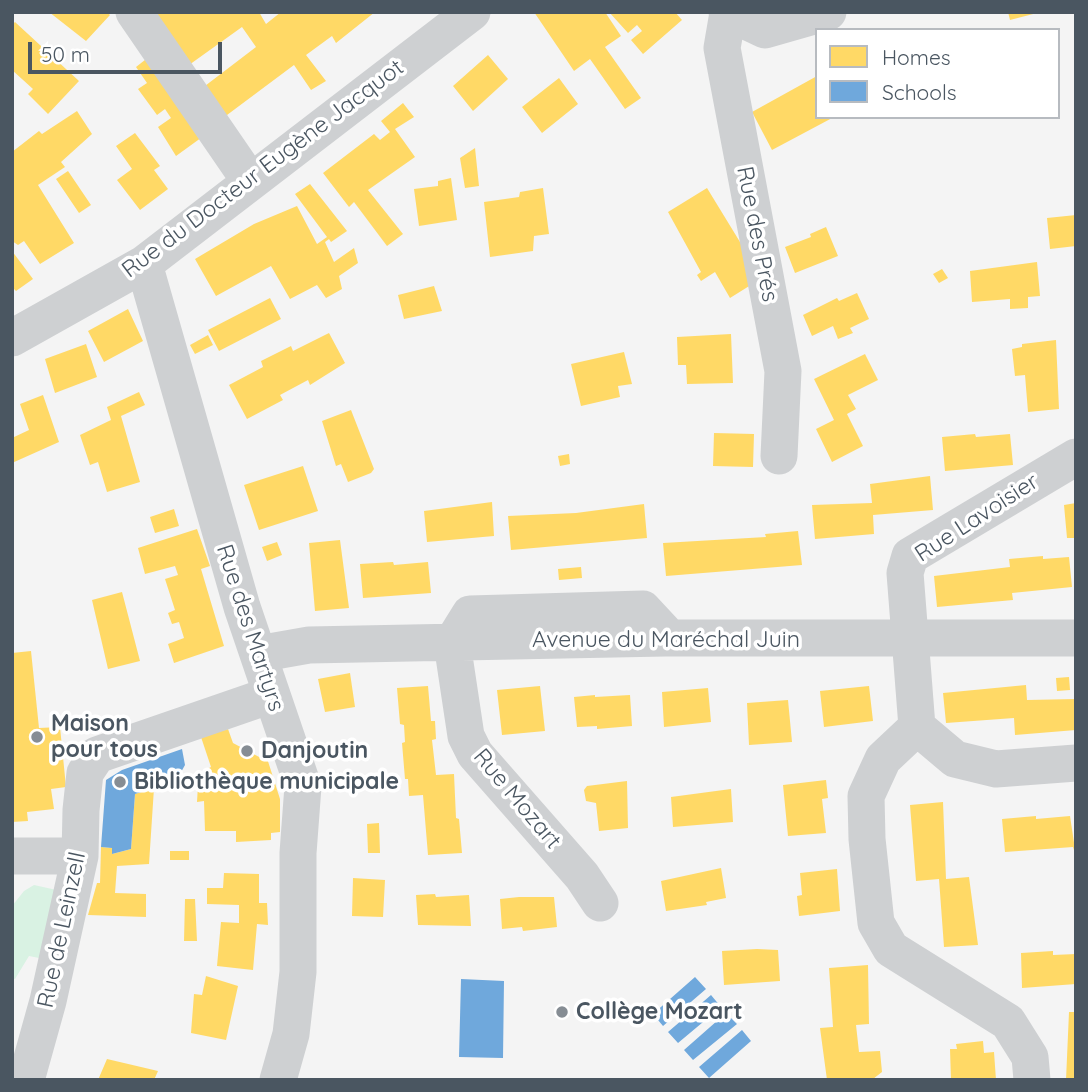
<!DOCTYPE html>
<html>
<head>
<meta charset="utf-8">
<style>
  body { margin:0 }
  #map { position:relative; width:1088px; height:1092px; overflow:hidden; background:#f4f4f4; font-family:Quicksand,sans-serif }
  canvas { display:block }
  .frame { position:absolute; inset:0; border:14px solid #4a5661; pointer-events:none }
  .legend { position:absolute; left:815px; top:28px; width:245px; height:91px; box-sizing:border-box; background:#fff; border:2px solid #b7bbc0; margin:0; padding:9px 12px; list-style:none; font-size:21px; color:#4a5661 }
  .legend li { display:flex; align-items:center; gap:14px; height:35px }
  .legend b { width:35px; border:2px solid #b7bbc0 }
  .scale { position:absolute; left:28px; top:42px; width:194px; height:32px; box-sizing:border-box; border:4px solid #4a5661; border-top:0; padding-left:9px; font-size:21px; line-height:24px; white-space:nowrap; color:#4a5661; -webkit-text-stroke:5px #fff; paint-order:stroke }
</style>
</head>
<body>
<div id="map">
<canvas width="1088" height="1092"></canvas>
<div class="frame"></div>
<ul class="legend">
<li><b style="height:19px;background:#ffd966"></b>Homes</li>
<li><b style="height:19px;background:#6fa8dc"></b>Schools</li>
</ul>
<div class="scale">50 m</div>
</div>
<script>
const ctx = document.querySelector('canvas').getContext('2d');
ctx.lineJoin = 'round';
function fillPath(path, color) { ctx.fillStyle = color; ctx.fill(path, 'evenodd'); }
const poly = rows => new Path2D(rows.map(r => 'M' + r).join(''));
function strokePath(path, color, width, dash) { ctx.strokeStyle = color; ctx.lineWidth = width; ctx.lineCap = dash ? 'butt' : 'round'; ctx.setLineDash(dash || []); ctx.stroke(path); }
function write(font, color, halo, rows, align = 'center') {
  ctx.font = font + ' Quicksand,sans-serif'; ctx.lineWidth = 7; ctx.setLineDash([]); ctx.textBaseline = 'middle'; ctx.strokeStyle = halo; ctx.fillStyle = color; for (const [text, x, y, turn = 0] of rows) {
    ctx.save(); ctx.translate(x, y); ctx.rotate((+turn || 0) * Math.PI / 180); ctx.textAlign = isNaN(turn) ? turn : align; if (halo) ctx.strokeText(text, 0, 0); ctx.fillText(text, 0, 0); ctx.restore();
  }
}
fillPath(poly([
  [34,885,61,891,44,959,29,956,15,979,12,978,12,906,24,891]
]), '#d9f2e3');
fillPath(poly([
  [49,12,107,12,110,15,86,41],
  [153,12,259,12,266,24,281,12,375,12,336,43,332,36,306,55,326,81,311,90,294,65,223,118,201,89,256,47,242,27,189,65],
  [534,12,605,12,621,36,605,47,641,98,625,109,590,59,574,71],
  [609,12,675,12,682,20,643,54,631,40,642,31,637,25,628,33],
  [1008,12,1037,12,1037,13,1010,20],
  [15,22,79,81,48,114,28,94,33,89,12,70,12,25],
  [488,55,508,79,473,111,453,86],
  [150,56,205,135,176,156,158,127,171,118,165,109,157,115,138,89,147,83,136,67],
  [817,76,817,117,834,117,772,150,752,112],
  [559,78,578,104,542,133,522,107],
  [403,103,414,117,395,129,415,157,368,190,403,234,387,246,354,202,349,207,323,173,374,134,380,140,390,132,381,121],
  [77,111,92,134,61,162,65,167,38,185,74,243,40,264,24,241,18,245,12,241,12,152,39,131,42,134],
  [135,133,160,166,154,170,168,189,140,210,117,180,132,169,116,146],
  [475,148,479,186,465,188,460,158],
  [68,171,91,205,79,213,56,179],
  [451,178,457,220,419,226,414,189,438,186,438,181],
  [310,184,347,231,331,242,329,239,325,242,334,262,354,248,358,263,339,276,342,289,326,298,317,285,290,299,271,266,216,296,195,259,254,224,297,206,317,244,327,237,295,194],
  [543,188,549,234,534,236,533,251,490,257,484,202,519,197,520,192],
  [707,188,762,278,730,298,715,272,701,281,697,275,701,272,668,212],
  [1076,215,1076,246,1050,249,1047,218],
  [826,227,838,256,795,273,785,247,811,237,810,234],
  [12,251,33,279,16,291,12,287],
  [1037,262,1040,296,1028,297,1028,308,1010,309,1010,299,972,302,970,271],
  [942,269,948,278,939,283,933,274],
  [434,286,442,311,404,319,398,295],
  [857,293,869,319,850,328,853,333,838,339,833,326,812,336,803,315,837,298,839,301],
  [270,298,281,319,219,351,208,330],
  [128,309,143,341,104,362,88,331],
  [329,333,345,363,310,385,308,380,280,395,283,400,247,419,229,385,263,367,261,361,291,346,293,351],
  [731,334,733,383,687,384,686,365,678,365,677,337],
  [208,335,213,345,195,354,190,345],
  [1056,340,1059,409,1028,412,1025,375,1015,376,1012,349,1022,347,1022,344],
  [86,344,97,377,55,393,45,359],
  [624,352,632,384,618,386,620,397,581,406,571,364],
  [865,354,878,380,848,395,856,409,847,414,863,446,832,462,816,429,834,420,814,379],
  [139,392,145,405,121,416,140,482,107,492,98,462,90,465,80,435,111,420,107,407],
  [43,395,59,442,12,463,12,438,29,430,20,404],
  [351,410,374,469,371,473,348,482,341,464,336,466,322,421],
  [714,433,754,434,753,467,713,466],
  [975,434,976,437,1010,434,1013,465,945,471,942,437],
  [569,454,570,464,560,466,558,456],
  [303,466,318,511,259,530,244,485],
  [930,476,933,510,873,515,874,534,815,539,812,505,872,503,870,484],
  [492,502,494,536,427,542,424,511],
  [1076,503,1076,538,1067,538,1064,505],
  [644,504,647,538,511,550,508,516,576,513],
  [174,509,179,526,155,533,150,517],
  [197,529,210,566,201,569,224,646,174,663,168,644,184,638,179,622,172,624,168,613,175,610,165,579,178,575,175,566,145,574,138,548],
  [798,531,802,565,666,576,663,543,766,537,765,534],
  [340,540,349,608,315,611,309,543],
  [277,542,282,555,267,561,262,547],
  [1043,556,1043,559,1069,557,1072,587,1012,593,1013,600,937,607,934,576,1010,567,1009,559],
  [393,562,394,565,428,562,431,593,363,598,360,564],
  [581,567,582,578,559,580,558,569],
  [122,592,140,661,108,669,92,600],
  [31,651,39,728,60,727,66,787,51,789,54,809,27,812,28,821,12,822,12,653],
  [350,673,355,707,325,712,318,679],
  [1069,677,1070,690,1057,691,1056,678],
  [1026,685,1027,700,1076,699,1076,730,1015,735,1014,718,946,723,943,693],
  [428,686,431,721,435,721,436,739,432,740,436,775,454,774,456,818,459,819,462,853,428,855,423,795,409,796,408,779,405,779,402,743,405,742,404,725,400,724,397,688],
  [540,686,545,731,502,735,497,690],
  [869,686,873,721,824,727,820,691],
  [708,688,711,722,664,727,662,692],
  [595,695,595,697,630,695,632,726,597,729,597,726,577,727,574,697],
  [788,700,792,742,749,745,747,703],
  [228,729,233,743,261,758,266,755,280,799,280,832,271,833,271,840,236,842,236,831,205,831,204,801,197,802,198,785,205,770,211,767,201,737],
  [826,780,828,798,822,799,826,833,788,836,783,785],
  [627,781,628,828,599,831,596,803,586,801,584,790,587,786],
  [154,788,149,864,117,866,115,893,146,894,146,917,88,915,97,883,100,883,101,847,112,848,112,854,131,849,135,794],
  [731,789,733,822,673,827,671,797],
  [943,802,946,879,969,877,978,945,944,947,939,879,916,881,910,805],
  [1036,816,1036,819,1070,816,1076,856,1073,847,1005,852,1002,819],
  [379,823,380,853,368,853,367,824],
  [170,851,189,851,189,860,170,860],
  [721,868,726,898,706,902,707,905,666,911,661,881],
  [837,869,840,911,799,916,797,896,802,895,800,873],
  [224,873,259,874,259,903,267,903,268,925,257,924,253,970,217,966,221,922,239,923,239,905,207,904,207,888,223,888],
  [353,878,385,880,383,917,352,916],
  [435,894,436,897,469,895,471,926,418,925,416,895],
  [519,897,554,897,557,927,523,931,522,927,502,929,500,899],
  [185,899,195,899,197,941,184,941],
  [757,949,778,950,780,981,724,985,722,951],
  [1053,951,1053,955,1076,954,1076,984,1022,988,1021,953],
  [868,965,869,1024,856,1025,859,1052,880,1051,882,1072,873,1079,827,1080,820,1028,833,1027,829,968],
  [206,976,238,986,226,1040,191,1033,194,994,202,995],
  [1069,1012,1076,1012,1076,1080,1066,1080],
  [983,1041,984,1053,994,1052,996,1080,951,1080,950,1049,957,1049,956,1044],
  [107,1059,158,1071,154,1080,98,1080]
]), '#ffd966');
fillPath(poly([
  [182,749,185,765,176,781,135,794,131,849,112,854,112,848,101,847,106,780,122,770],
  [695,977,706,989,663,1026,653,1014],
  [461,979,504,981,503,1058,459,1057],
  [711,995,721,1007,678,1043,668,1032],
  [726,1013,737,1024,693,1060,684,1050],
  [742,1030,751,1041,709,1078,699,1067]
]), '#6fa8dc');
strokePath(poly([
  [134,12,250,181],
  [727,12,765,30,828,12],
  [728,13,722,48,783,371,779,456],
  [144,264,242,607,303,786,298,853,298,972,291,1034,278,1080],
  [12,338,144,264,472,12],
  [452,643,466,736,475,754,582,876,600,903],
  [452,643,470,614,643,609,670,638],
  [258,654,309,645,665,638,1076,638],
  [917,727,955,759,996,769,1076,763],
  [12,856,80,856],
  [26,1080,48,1001,80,856,81,810,85,773,97,755,271,695],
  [1032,1080,1030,1057,1008,1022,891,949,876,923,867,839,866,796,883,759,917,727,905,573,910,556,1076,457]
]), '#ced0d2', 37);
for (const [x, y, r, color] of [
  [37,737,7,"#868d94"],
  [247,751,7,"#868d94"],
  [120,782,7,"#868d94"],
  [562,1012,7,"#868d94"]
]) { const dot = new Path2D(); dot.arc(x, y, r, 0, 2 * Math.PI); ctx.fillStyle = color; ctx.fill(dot); strokePath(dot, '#fff', 2.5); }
write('23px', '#4a5661', '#fff', [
  ["Rue du Docteur Eugène Jacquot",263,169,-37],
  ["Rue des Prés",757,234,79],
  ["Rue Lavoisier",977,518,-33],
  ["Rue des Martyrs",250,628,72],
  ["Avenue du Maréchal Juin",666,640],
  ["Rue Mozart",517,799,50],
  ["Rue de Leinzell",62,930,-78]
]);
write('bold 23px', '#4a5661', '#fff', [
  ["Maison",51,724],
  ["pour tous",51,750],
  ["Danjoutin",261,751],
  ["Bibliothèque municipale",134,782],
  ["Collège Mozart",576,1012]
], 'left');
</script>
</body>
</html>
